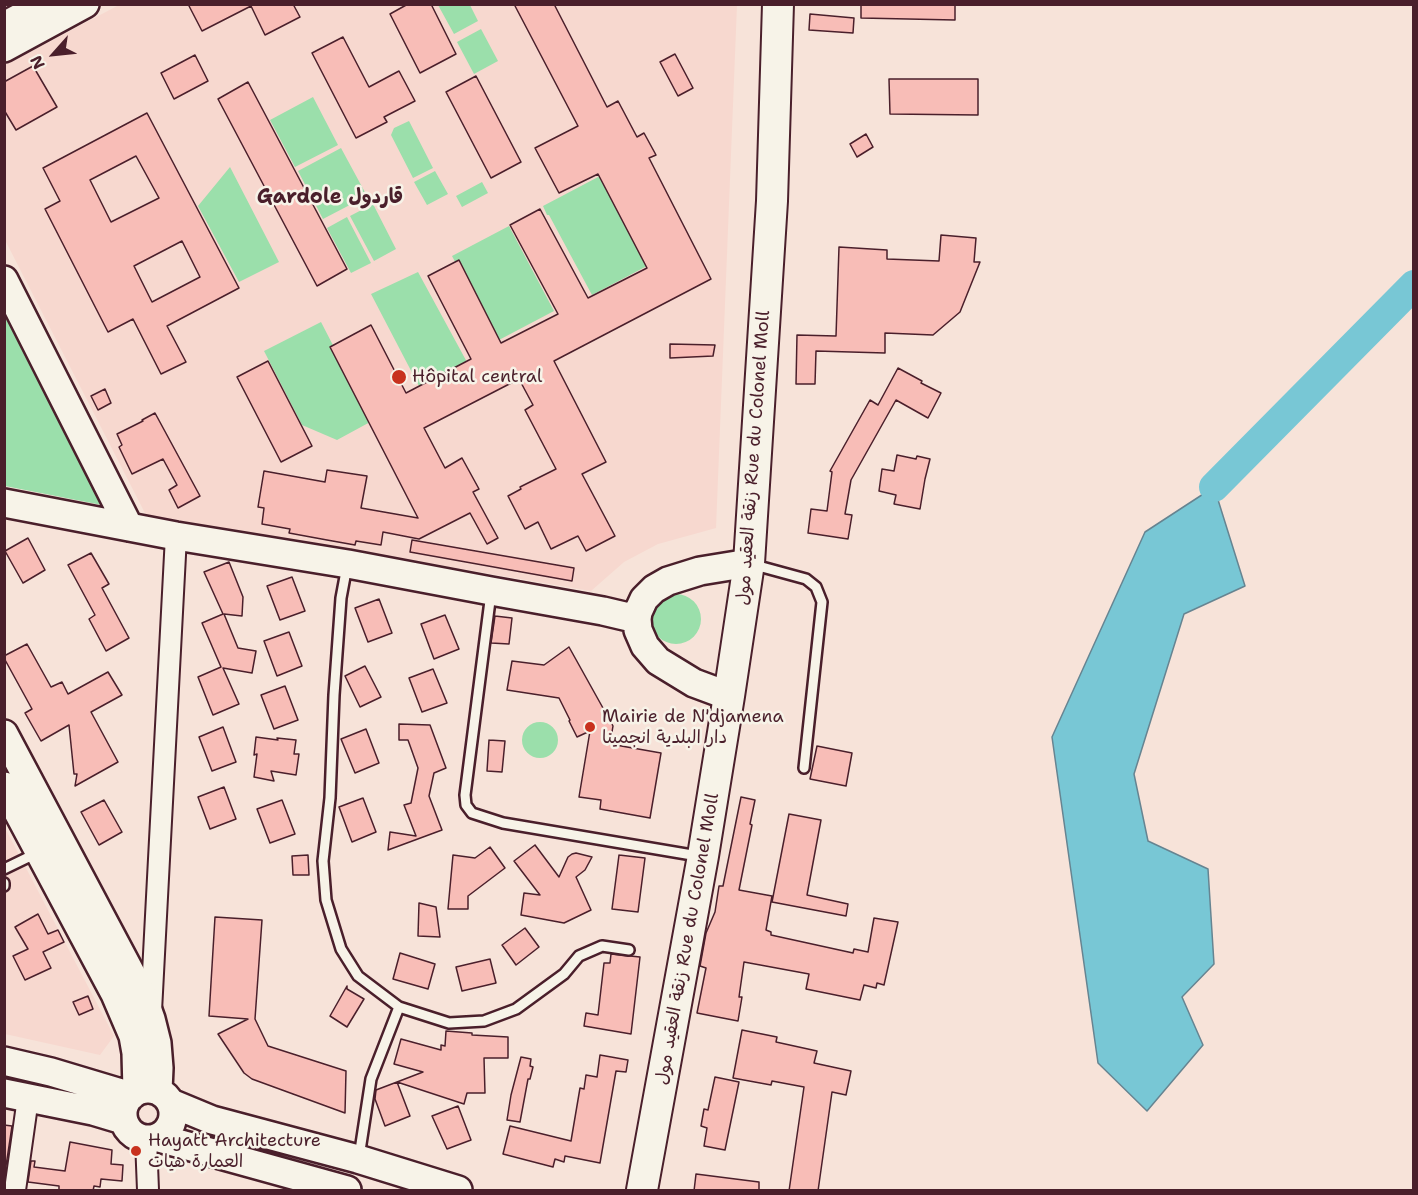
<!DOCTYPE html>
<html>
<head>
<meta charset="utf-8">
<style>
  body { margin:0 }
  #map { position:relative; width:1418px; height:1195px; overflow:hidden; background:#f7e3d9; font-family:"Shantell Sans",sans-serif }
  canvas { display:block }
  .frame { position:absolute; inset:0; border:6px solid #4a1f2b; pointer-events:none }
  .north { position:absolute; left:24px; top:24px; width:60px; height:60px; -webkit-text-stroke:4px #f7f3e8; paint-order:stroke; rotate:243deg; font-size:16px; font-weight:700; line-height:24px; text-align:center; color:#4a1f2b }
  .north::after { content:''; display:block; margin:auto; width:21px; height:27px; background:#4a1f2b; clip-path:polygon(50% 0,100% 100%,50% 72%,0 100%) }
</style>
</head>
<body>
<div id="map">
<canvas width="1418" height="1195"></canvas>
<div class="frame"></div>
<div class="north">N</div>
</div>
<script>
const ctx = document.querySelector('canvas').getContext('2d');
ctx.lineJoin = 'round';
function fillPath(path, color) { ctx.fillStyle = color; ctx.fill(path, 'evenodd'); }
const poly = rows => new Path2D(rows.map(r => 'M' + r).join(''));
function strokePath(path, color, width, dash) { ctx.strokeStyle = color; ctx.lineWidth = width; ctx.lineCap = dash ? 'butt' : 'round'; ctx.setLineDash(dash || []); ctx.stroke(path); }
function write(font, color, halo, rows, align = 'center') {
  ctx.font = font + ' "Shantell Sans","Playpen Sans Arabic",sans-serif'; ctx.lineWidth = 5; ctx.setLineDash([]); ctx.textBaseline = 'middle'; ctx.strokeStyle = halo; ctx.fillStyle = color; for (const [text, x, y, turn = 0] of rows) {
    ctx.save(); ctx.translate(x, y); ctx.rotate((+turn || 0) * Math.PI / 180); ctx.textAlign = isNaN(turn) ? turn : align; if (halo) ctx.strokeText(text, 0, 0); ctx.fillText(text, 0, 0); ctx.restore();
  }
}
fillPath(poly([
  [119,5,737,5,716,528,658,544,624,562,591,591,146,515,5,240,5,65],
  [4,826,114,1036,100,1055,5,1034]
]), '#f7d8cf');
fillPath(poly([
  [438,5,470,5,478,21,454,34],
  [481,29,498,61,474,74,457,42],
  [313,97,338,145,295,167,270,120],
  [409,121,433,168,413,178,391,135,394,128],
  [341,148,367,196,323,219,298,171],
  [230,167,279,262,239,282,198,206],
  [435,171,448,194,427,205,414,182],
  [600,176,647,266,592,295,549,215,547,215,543,206],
  [482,182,488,193,462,207,456,196],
  [373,204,396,249,374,261,350,216],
  [347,217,371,263,351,273,327,228],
  [509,226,554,311,497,341,452,256],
  [418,272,468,364,419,386,371,294],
  [5,300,117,508,5,486],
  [321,322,372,421,337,440,302,425,264,351],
  '651 619a25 25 0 1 1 50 0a25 25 0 1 1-50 0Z',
  '522 740a18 18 0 1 1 36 0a18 18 0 1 1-36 0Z'
]), '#9bdfab');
const water = poly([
  [1214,487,1245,586,1184,614,1134,774,1148,841,1208,869,1214,964,1182,997,1203,1045,1147,1111,1098,1063,1052,737,1145,532,1214,487]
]);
fillPath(water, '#78c7d5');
strokePath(water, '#668491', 1.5);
strokePath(poly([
  [1214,487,1414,285]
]), '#78c7d5', 30);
const building = poly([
  [188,4,293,4,300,17,265,35,251,6,202,31,188,4],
  [408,4,431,4,456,54,420,73,390,14,408,4],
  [514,4,554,4,607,107,618,101,637,137,644,133,656,155,649,158,711,279,554,361,606,462,582,474,615,536,586,551,578,536,551,549,538,522,525,529,508,496,521,489,520,487,556,469,525,410,533,405,519,379,424,428,445,468,462,458,479,489,473,492,498,538,487,544,470,513,419,539,383,532,381,545,356,541,355,545,327,540,289,533,290,529,262,524,264,508,258,507,264,471,325,482,327,470,367,476,361,508,418,518,330,347,371,325,406,393,471,359,428,276,459,260,501,343,558,314,510,225,540,209,588,298,647,268,598,174,559,193,535,148,578,126,514,4],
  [861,4,955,4,955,20,861,18,861,4],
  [810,14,854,18,853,33,809,30,810,14],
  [343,37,369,87,399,71,415,101,384,117,387,122,356,138,312,53,343,37],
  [675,54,693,88,678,96,660,62,675,54],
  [195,55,208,81,174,99,161,73,195,55],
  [33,66,57,107,16,130,4,110,4,82,33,66],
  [476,76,521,162,491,178,446,92,476,76],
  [889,79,978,79,978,115,890,114,889,79],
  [248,82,347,269,317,286,218,99,248,82],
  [147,113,239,288,167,326,186,362,161,374,133,319,108,332,45,209,60,201,43,168,147,113],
  [136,156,159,198,111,222,90,180,136,156],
  [182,241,200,277,152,302,134,266,182,241],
  [866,134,873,147,857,157,850,144,866,134],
  [941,235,976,238,974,262,980,262,960,312,933,335,885,333,885,353,816,351,815,384,796,384,797,335,836,336,839,247,887,250,887,259,939,261,941,235],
  [670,344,715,345,713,356,670,358,670,344],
  [268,361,312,446,281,462,237,377,268,361],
  [898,368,922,381,921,383,941,393,928,418,896,400,851,480,845,514,852,515,848,539,808,533,811,509,827,511,832,472,830,471,870,400,878,405,898,368],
  [105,389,111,403,98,410,91,396,105,389],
  [155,413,200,496,178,508,169,490,177,485,163,459,132,474,119,447,122,445,117,434,143,421,142,420,155,413],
  [897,455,916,459,917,456,930,459,925,479,920,509,894,504,896,495,879,491,882,469,894,471,897,455],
  [28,538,45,570,23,583,5,551,28,538],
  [412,540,574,568,572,581,410,552,412,540],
  [91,553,109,584,102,588,129,638,106,651,89,619,95,615,68,565,91,553],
  [229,562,243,597,242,616,224,614,238,648,256,651,252,673,223,668,239,704,213,715,198,677,221,667,202,623,223,614,204,572,229,562],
  [292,577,305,611,280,620,267,586,292,577],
  [379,599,392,633,368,642,355,608,379,599],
  [445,615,459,649,434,659,421,624,445,615],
  [495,616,512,618,509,644,491,643,495,616],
  [289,632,302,666,277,676,264,641,289,632],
  [27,644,51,687,62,682,68,694,108,672,122,695,91,712,118,762,75,786,77,774,74,774,69,725,41,741,25,713,32,709,4,658,4,656,27,644],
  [569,647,613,726,610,744,661,753,650,818,600,809,601,800,579,797,590,731,577,737,569,721,570,720,559,698,507,690,512,661,544,665,569,647],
  [365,666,381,697,360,707,345,676,365,666],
  [433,669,447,703,422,712,409,678,433,669],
  [285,686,298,720,274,729,261,695,285,686],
  [399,724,430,725,446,768,434,773,429,796,442,830,388,850,390,832,416,836,404,805,411,803,418,768,408,740,399,740,399,724],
  [223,727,236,762,212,771,199,737,223,727],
  [366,729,379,763,355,773,341,739,366,729],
  [256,737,278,740,277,738,296,740,294,754,299,754,296,775,271,771,274,781,254,777,257,754,254,755,256,737],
  [489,740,505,741,502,772,487,771,489,740],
  [817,746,852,753,846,786,810,779,817,746],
  [224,787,236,819,210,829,198,797,224,787],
  [741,797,755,800,750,824,752,825,739,890,772,896,766,930,771,932,771,935,853,953,854,949,868,952,874,918,898,922,884,985,877,983,876,988,864,985,860,1000,806,989,809,974,744,962,739,997,742,997,738,1021,697,1013,706,968,700,966,706,933,715,912,719,886,723,886,741,797],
  [363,798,376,832,352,842,339,807,363,798],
  [104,800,122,832,99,845,81,812,104,800],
  [282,800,295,834,270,843,257,809,282,800],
  [789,814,821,820,807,895,848,904,846,916,772,902,789,814],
  [535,845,559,877,568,857,572,854,576,853,592,857,585,870,576,877,591,910,564,923,521,915,524,893,540,895,514,861,535,845],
  [490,847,505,868,468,896,468,909,448,909,453,855,475,858,490,847],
  [308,855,309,875,293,875,292,856,308,855],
  [619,855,645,858,638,912,612,909,619,855],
  [419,903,436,907,440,937,418,936,419,903],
  [38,914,48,934,58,930,64,942,43,952,51,968,25,980,13,956,28,949,15,927,38,914],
  [215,917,262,920,255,1019,268,1046,346,1071,345,1113,252,1079,244,1073,218,1034,248,1019,209,1016,215,917],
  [525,928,539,947,516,965,502,945,525,928],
  [400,953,435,964,428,989,393,979,400,953],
  [611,954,640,957,631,1034,584,1026,586,1013,598,1015,604,963,610,963,611,954],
  [490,959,496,983,462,991,456,967,490,959],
  [347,986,347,989,364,999,347,1027,330,1016,347,986],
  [88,996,93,1009,79,1015,73,1002,88,996],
  [742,1030,777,1037,776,1042,817,1051,814,1063,851,1071,846,1095,832,1092,818,1191,789,1191,804,1087,772,1081,771,1085,733,1078,742,1030],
  [446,1031,472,1033,472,1035,508,1037,508,1058,484,1058,485,1093,467,1093,464,1104,397,1082,423,1072,394,1064,401,1039,441,1050,441,1045,445,1046,446,1031],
  [600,1055,628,1060,626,1072,616,1071,600,1163,565,1156,564,1162,555,1159,553,1167,503,1154,510,1126,571,1141,580,1088,584,1089,586,1075,597,1077,600,1055],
  [521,1057,531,1059,530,1066,533,1067,530,1079,528,1079,520,1122,507,1120,511,1095,521,1057],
  [715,1077,739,1082,725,1150,704,1146,707,1128,701,1126,704,1109,708,1110,715,1077],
  [397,1082,410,1116,385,1126,375,1099,376,1090,397,1082],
  [458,1106,471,1140,447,1149,432,1116,458,1106],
  [4,1125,12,1126,4,1179,4,1125],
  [70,1142,112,1150,111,1164,123,1165,122,1181,101,1179,100,1187,94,1186,93,1191,59,1191,59,1186,28,1182,31,1161,35,1161,34,1167,65,1171,70,1142],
  [696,1174,759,1182,759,1191,694,1191,696,1174]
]);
fillPath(building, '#f8bdb7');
strokePath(building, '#4a1f2b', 1.5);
const lane = poly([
  [751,564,806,579,816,587,822,602,804,768],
  [347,566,341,598,334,695,330,798,323,861,326,900,341,949,358,976,399,1007,449,1023,484,1021,516,1009,564,974,579,956,602,946,629,950],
  [491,593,465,795,466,805,472,813,503,823,698,856],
  [4,869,37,853],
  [4,883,4,886],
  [359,1157,371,1079,399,1007]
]);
const street = poly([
  [151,1011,176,536],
  [146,1140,148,1190],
  [15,1190,28,1098]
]);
const secondary = poly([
  [4,26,45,4],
  [4,48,85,4],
  [4,280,129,527],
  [4,503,176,536,348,564,491,591,603,611,637,619],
  [729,696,694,683,658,661,645,646,638,630,637,619,638,612,644,599,654,589,668,581,700,571,749,563],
  [4,734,142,994,151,1019,157,1043,159,1068,158,1091],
  [4,786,115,994,133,1036,136,1053,137,1091],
  [4,1061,51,1072,131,1096],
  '123 1114a25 25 0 1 1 50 0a25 25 0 1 1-50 0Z',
  [4,1093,93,1111,123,1120],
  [171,1103,212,1120,358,1159,458,1190],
  [159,1138,347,1190]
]);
const primary = poly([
  [642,1190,703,856,729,696,749,563,772,201,778,4]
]);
strokePath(lane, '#4a1f2b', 14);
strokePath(street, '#4a1f2b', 24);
strokePath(secondary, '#4a1f2b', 32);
strokePath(primary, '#4a1f2b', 34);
strokePath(lane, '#f7f3e8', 9);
strokePath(street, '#f7f3e8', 20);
strokePath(secondary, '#f7f3e8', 27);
strokePath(primary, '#f7f3e8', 30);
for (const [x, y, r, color] of [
  [399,377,8,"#c8321e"],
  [590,727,6,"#c8321e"],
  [136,1151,6,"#c8321e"]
]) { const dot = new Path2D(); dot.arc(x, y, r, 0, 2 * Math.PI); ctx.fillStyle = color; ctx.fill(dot); strokePath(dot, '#f7f3e8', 2); }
write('18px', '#4a1f2b', '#f7f3e8', [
  ["Hôpital central",412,377],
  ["Mairie de N'djamena",602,717],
  ["دار البلدية انجمينا",602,738],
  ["Hayatt Architecture",148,1141],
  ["العمارة هيات",148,1162]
], 'left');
write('18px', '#4a1f2b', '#f7f3e8', [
  ["زنقة العقيد مول Rue du Colonel Moll",754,458,-86],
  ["زنقة العقيد مول Rue du Colonel Moll",688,939,-80]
]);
write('bold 20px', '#4a1f2b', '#f7f3e8', [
  ["Gardole قاردول",330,198]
]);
</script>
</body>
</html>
